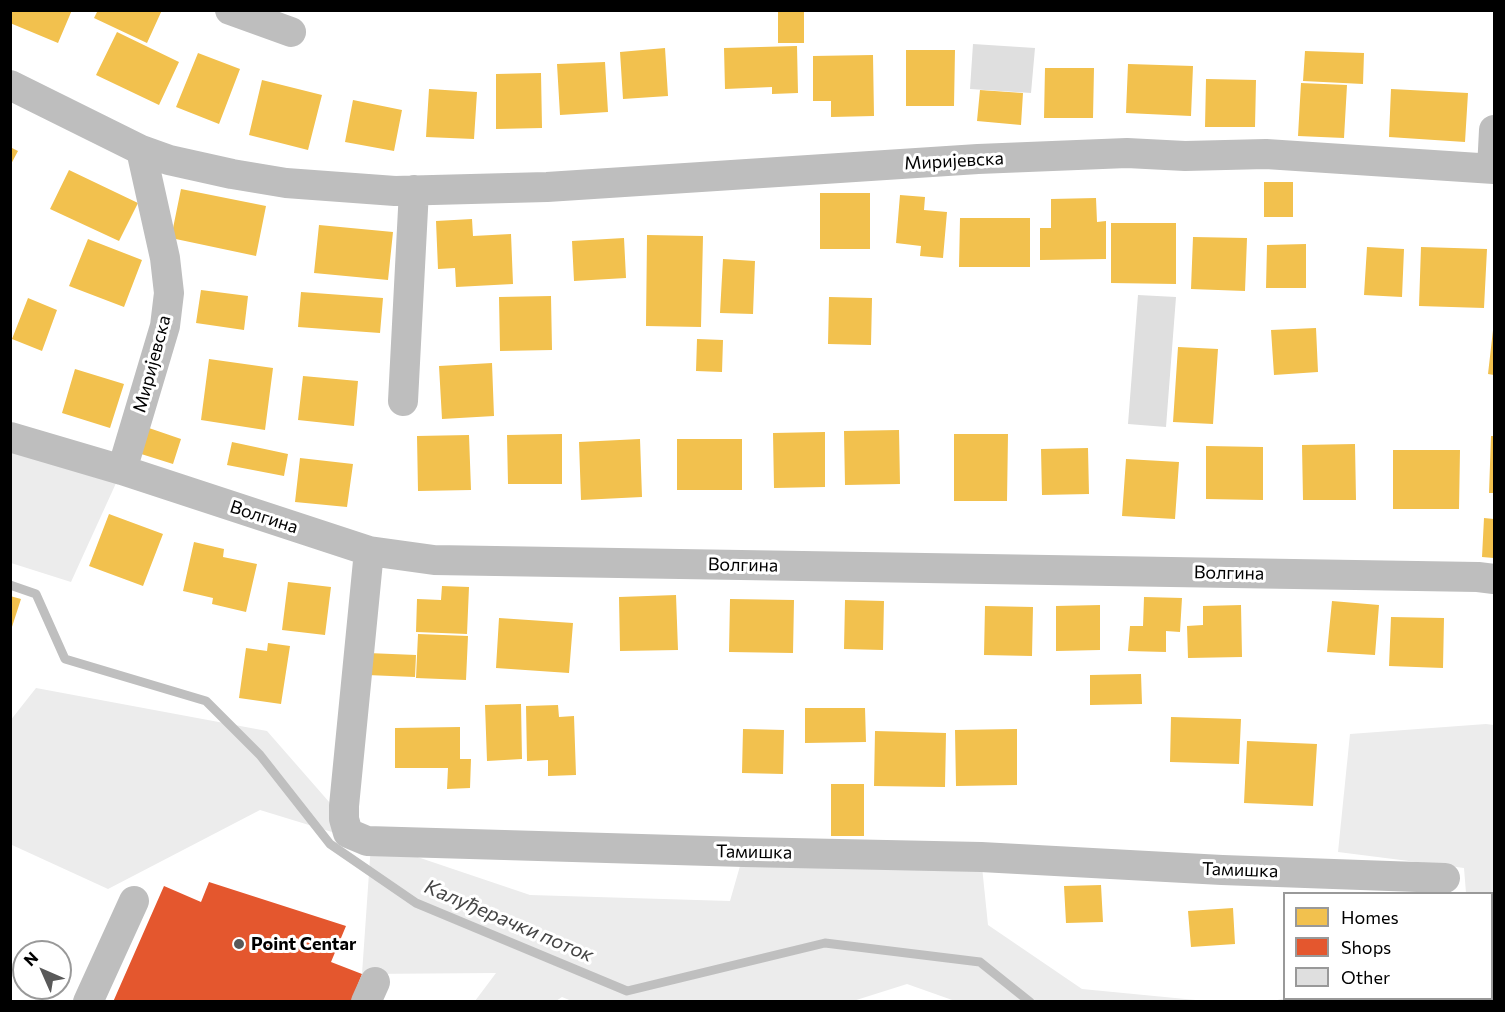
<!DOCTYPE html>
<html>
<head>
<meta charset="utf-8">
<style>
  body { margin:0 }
  #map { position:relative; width:1505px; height:1012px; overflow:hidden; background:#fff; font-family:Commissioner,sans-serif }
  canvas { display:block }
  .frame { position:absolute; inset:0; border:12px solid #000; pointer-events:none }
  .legend { position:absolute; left:1283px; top:892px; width:210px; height:108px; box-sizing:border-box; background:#fff; border:2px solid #999; margin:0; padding:8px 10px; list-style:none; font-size:18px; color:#000 }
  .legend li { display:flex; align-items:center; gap:12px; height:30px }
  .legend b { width:30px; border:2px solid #999 }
  .north { position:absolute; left:12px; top:940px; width:60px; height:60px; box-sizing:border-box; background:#fff; border:2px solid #999; border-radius:50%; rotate:315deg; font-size:16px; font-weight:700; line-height:24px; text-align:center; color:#000 }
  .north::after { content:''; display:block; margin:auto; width:21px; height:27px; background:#595959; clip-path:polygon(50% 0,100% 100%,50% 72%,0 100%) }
</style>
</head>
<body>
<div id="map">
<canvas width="1505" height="1012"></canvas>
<div class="frame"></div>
<ul class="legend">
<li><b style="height:16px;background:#f2c14e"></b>Homes</li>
<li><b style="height:16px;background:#e4572e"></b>Shops</li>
<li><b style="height:16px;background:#dfdfdf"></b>Other</li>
</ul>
<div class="north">N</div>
</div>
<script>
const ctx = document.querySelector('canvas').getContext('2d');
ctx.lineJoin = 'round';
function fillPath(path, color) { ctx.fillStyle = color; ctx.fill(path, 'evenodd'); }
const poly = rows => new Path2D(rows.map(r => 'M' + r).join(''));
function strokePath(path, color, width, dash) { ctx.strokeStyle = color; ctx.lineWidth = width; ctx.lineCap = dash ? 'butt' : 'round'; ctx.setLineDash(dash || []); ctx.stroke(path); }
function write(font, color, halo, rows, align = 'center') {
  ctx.font = font + ' Commissioner,sans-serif'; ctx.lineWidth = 6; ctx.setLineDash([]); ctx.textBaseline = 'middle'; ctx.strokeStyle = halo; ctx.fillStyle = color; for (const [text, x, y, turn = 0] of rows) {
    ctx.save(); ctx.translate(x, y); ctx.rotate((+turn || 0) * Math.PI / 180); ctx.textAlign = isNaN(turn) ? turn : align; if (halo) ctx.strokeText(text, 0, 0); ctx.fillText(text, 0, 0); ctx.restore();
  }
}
fillPath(poly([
  [10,437,122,470,71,582,11,563],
  [36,688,267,731,344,819,367,840,530,895,730,901,744,852,981,857,988,925,1082,989,1206,1001,955,1001,907,984,850,1002,574,1002,562,997,556,1001,475,1001,496,973,362,974,371,844,260,810,108,889,12,845,10,721],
  [1486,724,1494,725,1494,1001,1270,1002,1285,998,1492,998,1492,894,1466,893,1464,868,1338,852,1350,734]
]), '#ececec');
fillPath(poly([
  [10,10,72,10,58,43,10,23],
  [98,10,162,10,147,43,94,18],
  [778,10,804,10,804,43,778,43],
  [117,32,179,62,159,105,96,75],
  [797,46,798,93,772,94,772,87,725,89,724,48],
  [665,48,668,96,623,99,620,52],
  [906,50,955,50,954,106,906,106],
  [1305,51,1364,53,1363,84,1303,81],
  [198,53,240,69,219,124,176,107],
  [873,55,874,116,831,117,831,101,813,101,813,56],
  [605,62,608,112,560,115,557,64],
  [1128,64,1193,66,1191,116,1126,113],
  [1045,68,1094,68,1093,118,1044,118],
  [541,73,542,128,496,129,496,74],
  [1206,79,1256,80,1255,127,1205,127],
  [262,80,322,95,308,150,249,135],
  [1301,83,1347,85,1344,138,1298,136],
  [429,89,477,92,474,139,426,137],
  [1391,89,1468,93,1465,142,1389,137],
  [980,90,1023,93,1021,125,977,121],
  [353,100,402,110,394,151,345,142],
  [10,147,18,151,10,166],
  [69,170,138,203,119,241,50,209],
  [1264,182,1293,182,1293,217,1264,217],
  [181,189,266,206,256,256,171,238],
  [820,193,870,193,870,249,820,249],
  [900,195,925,197,924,210,947,212,943,258,920,256,921,246,896,243],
  [1096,198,1097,222,1106,221,1106,259,1040,260,1040,228,1051,228,1051,199],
  [960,218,1030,218,1030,267,959,267],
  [472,219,473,236,511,234,513,284,456,287,455,268,438,269,436,221],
  [1111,223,1176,223,1176,284,1111,283],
  [319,225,393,232,388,280,314,273],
  [647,235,703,236,701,327,646,326],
  [1193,237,1247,238,1245,291,1191,289],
  [624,238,626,278,574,281,572,241],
  [88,239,142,260,124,307,69,286],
  [1306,244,1306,288,1266,288,1267,245],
  [1367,247,1404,249,1402,297,1364,295],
  [1421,247,1487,249,1484,308,1419,306],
  [723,259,755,261,753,314,720,313],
  [201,290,248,296,244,330,196,323],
  [301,292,383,298,380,333,298,327],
  [551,296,552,350,500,351,499,297],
  [829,297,872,298,871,345,828,344],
  [28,298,57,310,42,351,12,339],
  [1316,328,1318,372,1274,375,1271,330],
  [1493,330,1494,330,1494,375,1488,374],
  [697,339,723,340,722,372,696,371],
  [1178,347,1218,349,1213,424,1173,422],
  [209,359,273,368,265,430,201,420],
  [492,363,494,416,442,419,439,366],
  [75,369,124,384,110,428,62,413],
  [303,376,358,381,354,426,298,420],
  [146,427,181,439,173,464,138,453],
  [899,430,900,484,845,485,844,431],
  [825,432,825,487,774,488,773,433],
  [562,434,562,484,508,484,507,435],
  [954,434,1008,434,1007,501,954,501],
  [469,435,471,490,418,491,417,436],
  [1491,436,1494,436,1494,493,1489,493],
  [640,439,642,497,581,500,579,442],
  [677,439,742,439,742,490,677,490],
  [232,442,288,454,284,476,227,465],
  [1355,444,1356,500,1303,500,1302,445],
  [1206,446,1263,447,1263,500,1206,499],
  [1088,448,1089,494,1042,495,1041,449],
  [1393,450,1460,450,1459,509,1393,509],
  [300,458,353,464,347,507,295,502],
  [1126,459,1179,462,1175,519,1122,516],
  [109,514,163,534,143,586,89,566],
  [1484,518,1494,519,1494,558,1482,557],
  [194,542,224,549,223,557,257,564,246,612,212,604,213,598,183,591],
  [288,582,331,587,325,635,282,630],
  [442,586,469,587,467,634,416,632,417,599,441,600],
  [676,595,678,650,620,651,619,597],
  [10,596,21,599,11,630,10,630],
  [1144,597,1182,598,1180,632,1166,631,1166,652,1128,651,1130,626,1143,626],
  [730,599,794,600,793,653,729,652],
  [845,600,884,601,883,650,844,649],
  [1332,601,1379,605,1375,655,1327,652],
  [1100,605,1100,650,1056,651,1056,606],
  [1241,605,1242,657,1188,658,1187,626,1203,625,1203,606],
  [985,606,1033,607,1032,656,984,655],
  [1391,617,1444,618,1443,668,1389,666],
  [499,618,573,623,569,673,496,668],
  [418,634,468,636,466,680,416,678],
  [268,643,290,646,281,704,239,698,246,648,267,651],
  [368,653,416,655,415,677,367,675],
  [1141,674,1142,704,1090,705,1090,675],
  [521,704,522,759,487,761,485,705],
  [558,705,559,717,574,716,576,775,548,776,548,760,527,761,526,706],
  [805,708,865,708,866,742,805,743],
  [1171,717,1241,719,1239,764,1170,762],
  [460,727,460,759,471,759,470,788,447,789,448,768,395,768,395,728],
  [743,729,784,730,783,774,742,773],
  [1017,729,1017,785,956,786,955,730],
  [875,731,946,733,945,787,874,786],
  [1247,741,1317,744,1313,806,1244,803],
  [831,784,864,784,864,836,831,836],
  [1101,885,1103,922,1066,923,1064,886],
  [1233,908,1235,944,1191,947,1188,911]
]), '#f2c14e');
fillPath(poly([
  [209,882,346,926,331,962,362,974,351,1002,113,1002,164,886,201,902]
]), '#e4572e');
strokePath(poly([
  [10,585,36,594,65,659,206,701,260,755,330,844,416,903,627,991,825,943,980,962,1030,1002],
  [1492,982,1494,983],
  [1340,1002,1345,998]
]), '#bfbfbf', 9);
fillPath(poly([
  [973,44,1035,48,1031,93,970,89],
  [1138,295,1176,297,1166,427,1128,424]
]), '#dfdfdf');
strokePath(poly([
  [230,10,291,32],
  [10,85,141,150,169,160,232,174,286,183,395,191,547,187,978,159,1127,153,1185,156,1266,154,1494,169],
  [1492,169,1494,130],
  [403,401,414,190],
  [10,437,122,470,369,551,434,560,1478,577,1494,579],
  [122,470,165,326,169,293,165,258,141,150],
  [369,551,344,806,344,819,348,833,367,841,744,852,981,857,1222,870,1445,878],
  [88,1002,134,901],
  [366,1002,375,982]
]), '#bebebe', 30);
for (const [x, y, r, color] of [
  [239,944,6,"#595959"]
]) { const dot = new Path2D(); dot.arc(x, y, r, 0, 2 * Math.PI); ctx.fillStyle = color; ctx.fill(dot); strokePath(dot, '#fff', 2); }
write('18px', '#000', '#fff', [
  ["Миријевска",954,161,-3],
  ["Миријевска",152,364,-75],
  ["Волгина",264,517,18],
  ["Волгина",743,565,1],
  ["Волгина",1229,573,1],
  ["Тамишка",754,852,1],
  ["Тамишка",1240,870,2]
]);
write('bold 18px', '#000', '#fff', [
  ["Point Centar",251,944]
], 'left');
write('italic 20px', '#444', '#fff', [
  ["Калуђерачки поток",509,921,23]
]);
</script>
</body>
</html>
